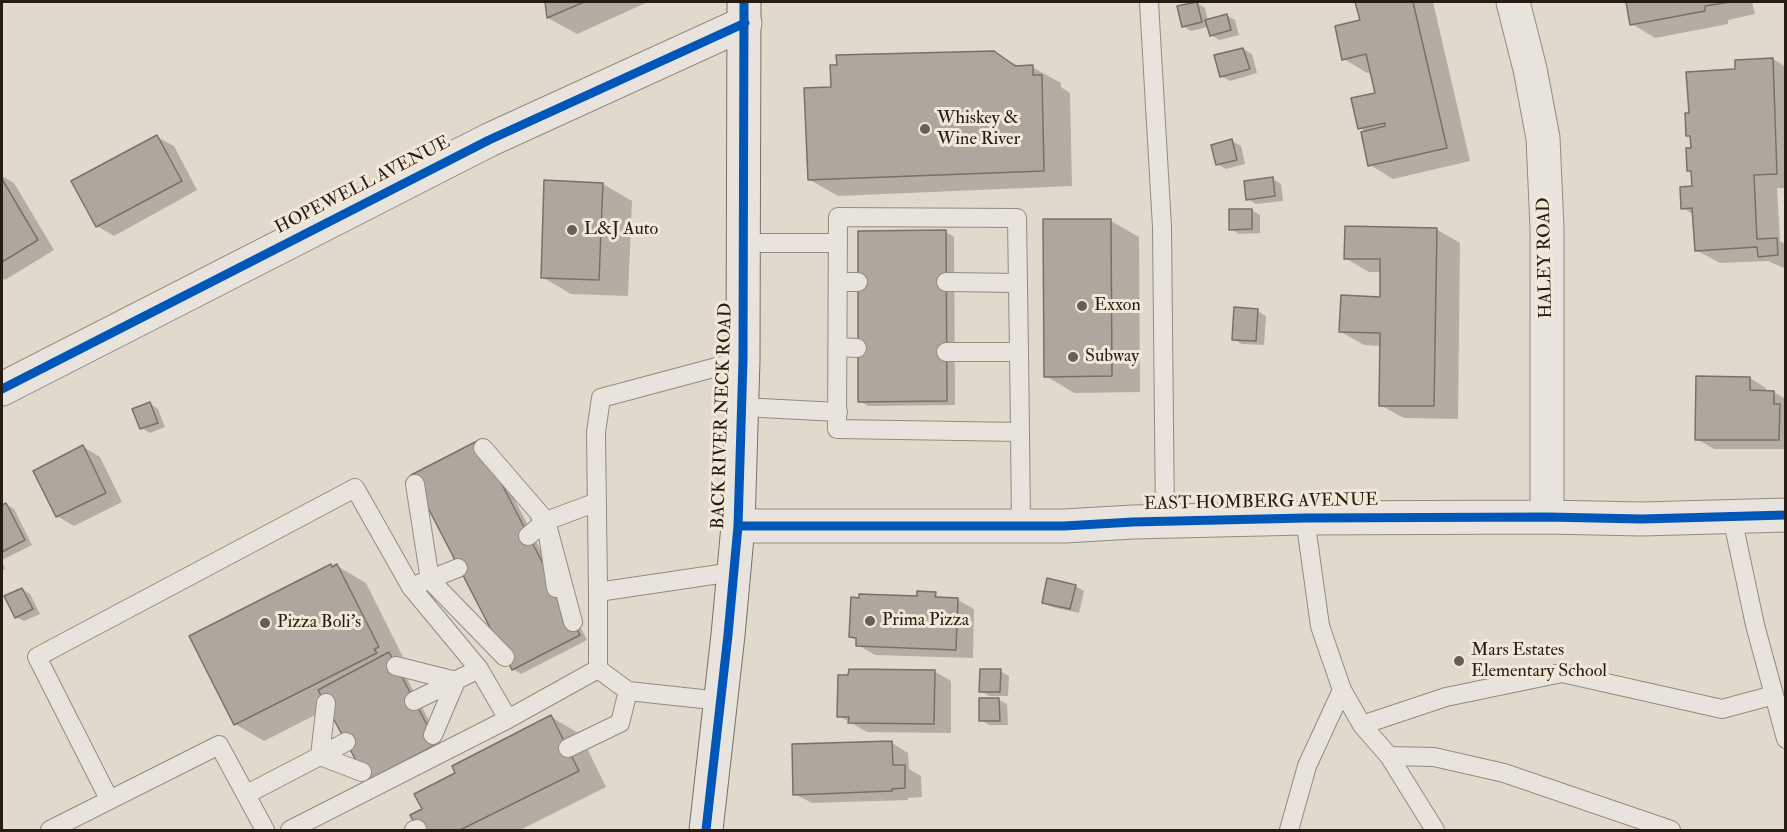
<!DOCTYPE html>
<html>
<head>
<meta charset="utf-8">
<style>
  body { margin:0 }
  #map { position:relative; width:1787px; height:832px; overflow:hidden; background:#e1d9cb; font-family:"IM FELL Double Pica",serif }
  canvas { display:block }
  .frame { position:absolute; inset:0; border:3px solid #281b12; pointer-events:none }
</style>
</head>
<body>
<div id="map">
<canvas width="1787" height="832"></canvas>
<div class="frame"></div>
</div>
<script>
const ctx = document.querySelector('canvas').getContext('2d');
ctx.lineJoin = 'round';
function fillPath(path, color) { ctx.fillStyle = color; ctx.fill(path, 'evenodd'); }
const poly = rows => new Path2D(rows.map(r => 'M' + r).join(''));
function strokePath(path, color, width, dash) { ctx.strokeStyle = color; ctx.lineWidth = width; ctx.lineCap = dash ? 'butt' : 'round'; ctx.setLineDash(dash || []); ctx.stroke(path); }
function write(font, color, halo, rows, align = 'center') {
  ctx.font = font + ' "IM FELL Double Pica",serif'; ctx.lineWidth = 6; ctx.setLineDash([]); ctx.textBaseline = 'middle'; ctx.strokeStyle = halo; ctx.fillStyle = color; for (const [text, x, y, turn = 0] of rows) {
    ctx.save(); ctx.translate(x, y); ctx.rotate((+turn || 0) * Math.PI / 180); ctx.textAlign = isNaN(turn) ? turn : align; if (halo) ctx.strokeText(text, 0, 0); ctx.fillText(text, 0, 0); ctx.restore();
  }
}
fillPath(poly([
  [547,2,648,2,577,34,548,18],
  [1357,2,1433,2,1470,161,1393,179,1370,165,1367,132,1360,128,1377,94,1372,72,1367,73,1344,59,1361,21],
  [1627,2,1752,2,1755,14,1728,20,1728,24,1655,38,1632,24],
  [1197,3,1205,8,1208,21,1226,15,1235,20,1239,35,1219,40,1211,35,1208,27,1191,31,1183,26],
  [1243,49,1252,54,1257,73,1230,81,1221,76],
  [994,52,1020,67,1032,67,1061,83,1061,87,1070,93,1072,186,838,196,810,180,833,88],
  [1773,59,1786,67,1786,188,1777,188,1780,241,1786,244,1786,269,1768,261,1720,263,1696,250,1694,215,1683,208,1694,188,1693,173,1689,170,1693,150,1692,138,1688,135,1691,114,1737,71],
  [157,137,174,146,197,190,114,236,97,226],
  [1232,141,1241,146,1245,164,1226,169,1217,164],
  [2,176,14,183,54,250,5,280,2,278],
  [1273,179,1281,184,1283,201,1256,204,1248,199],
  [603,184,632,201,628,296,571,294,542,277],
  [1251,210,1260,215,1260,233,1239,234,1231,229],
  [1111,221,1139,237,1140,392,1074,393,1046,376],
  [1436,229,1460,243,1458,419,1404,418,1380,405,1381,346,1364,345,1341,332,1381,298,1381,272,1369,272,1345,258],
  [946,232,954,237,955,405,868,406,860,401],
  [1257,311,1266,316,1264,345,1242,344,1233,339],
  [1750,378,1766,388,1766,392,1774,392,1786,399,1786,449,1714,449,1697,439],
  [150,404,158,409,165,427,150,433,142,428],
  [487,446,587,640,521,674,513,669],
  [83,447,100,457,122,502,74,526,57,516],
  [6,504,14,509,32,545,2,560,2,507],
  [2,561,5,569,2,570],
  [331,566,337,566,366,583,406,663,403,671,444,749,376,785,329,708,264,741,235,724],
  [1075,586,1084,591,1079,613,1052,607,1043,603],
  [22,589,30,594,40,614,24,621,16,617],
  [935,594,945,599,958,600,974,609,973,658,875,655,858,645,858,640,851,636],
  [934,671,951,681,951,733,867,732,839,716],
  [1000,671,1009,676,1008,696,989,696,981,691],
  [999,700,1007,704,1008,725,989,725,981,720],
  [551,717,580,734,606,787,520,830,420,830,458,774],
  [892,743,908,753,909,769,921,776,922,797,908,798,908,800,812,803,795,794]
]), '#0003');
const building = poly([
  [545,2,584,2,547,18,545,2],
  [1197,2,1202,22,1182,27,1177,6,1197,2],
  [1355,2,1413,2,1447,148,1368,166,1361,132,1385,126,1385,123,1358,129,1351,98,1375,93,1366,54,1342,60,1335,26,1360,20,1355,2],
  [1626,2,1730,2,1705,6,1705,11,1630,25,1626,2],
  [1227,14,1231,30,1210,36,1205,20,1227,14],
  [1243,48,1250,69,1220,77,1214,55,1243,48],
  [994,51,1015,66,1033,65,1033,75,1042,75,1044,171,808,180,804,88,831,87,830,65,837,65,836,55,994,51],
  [1773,58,1777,174,1754,175,1757,239,1777,238,1778,255,1758,257,1757,247,1695,251,1692,208,1681,209,1680,187,1692,186,1691,171,1687,171,1686,148,1691,148,1690,136,1686,136,1685,113,1689,113,1686,72,1735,69,1735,60,1773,58],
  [157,135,182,181,96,227,71,181,157,135],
  [1232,139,1237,160,1216,165,1211,145,1232,139],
  [1273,177,1275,196,1246,200,1244,181,1273,177],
  [2,179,38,240,2,262,2,179],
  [544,180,603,183,599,280,541,278,544,180],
  [1229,209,1252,209,1252,229,1229,230,1229,209],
  [1043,219,1111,219,1112,376,1044,377,1043,219],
  [1345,226,1437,228,1434,406,1379,406,1380,333,1339,332,1341,295,1380,297,1380,259,1344,259,1345,226],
  [946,230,947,401,858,402,858,231,946,230],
  [1234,307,1258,309,1256,341,1232,340,1234,307],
  [1696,376,1750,377,1750,390,1774,391,1774,404,1780,404,1779,440,1695,440,1696,376],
  [150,402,158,423,140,429,132,409,150,402],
  [479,440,580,635,512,670,411,475,479,440],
  [83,445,106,493,56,517,33,471,83,445],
  [6,503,25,540,2,552,2,505,6,503],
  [331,564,332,567,337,564,379,647,374,649,377,653,234,725,189,636,331,564],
  [1047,578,1076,585,1070,609,1042,603,1047,578],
  [22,588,33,609,15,618,4,596,22,588],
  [917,591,936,592,935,597,958,598,956,650,856,646,856,638,849,637,851,597,859,598,859,594,917,596,917,591],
  [389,652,437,744,367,781,318,690,389,652],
  [849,669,935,670,934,724,848,723,849,717,837,717,838,675,848,675,849,669],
  [980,669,1001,669,1000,692,979,692,980,669],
  [979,698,999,698,1000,721,979,721,979,698],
  [551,715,579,771,460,830,418,830,410,815,422,809,414,794,455,773,452,766,551,715],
  [892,741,893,765,905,765,905,788,892,789,892,791,793,795,792,744,892,741]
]);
fillPath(building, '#ada79d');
strokePath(building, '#777169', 1.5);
const lane = poly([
  [1149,2,1162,227,1165,522],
  [744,243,837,243],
  [838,282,858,282],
  [946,282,1018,283],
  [839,347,857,348],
  [946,352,1019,352],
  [742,407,838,412],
  [1020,432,837,429,838,217,1017,218,1019,352,1020,432,1021,525],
  [483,448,546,521,597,502],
  [415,484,430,580,505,657],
  [1732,517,1755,625,1786,739],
  [1305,518,1320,626,1342,690,1362,725,1389,756,1435,830],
  [528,536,546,521,540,516],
  [411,587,479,669],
  [556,588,546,521,573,622],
  [598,592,596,432,601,398,743,360],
  [396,666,456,681,433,735],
  [414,701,479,669,508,719],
  [721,701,628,691,598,669,598,592,733,572],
  [326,703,320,756,346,742],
  [1362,725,1446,697,1562,673,1722,709,1774,695],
  [568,748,620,723,628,691],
  [1389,756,1434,757,1504,773,1671,830],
  [247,794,320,756,362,772],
  [109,799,37,657,355,488,411,587,458,568],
  [50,830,219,745,265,830],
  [290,830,508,719,598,669],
  [414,830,417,829],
  [1289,830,1307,766,1342,690]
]);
const street = poly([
  [1513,2,1530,69,1543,138,1547,228,1547,517],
  [2,389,489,140,745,23],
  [738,526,1064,526,1133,522,1305,518,1547,517,1642,519,1786,515]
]);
const secondary = poly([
  [706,830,728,635,738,526,743,360,744,2]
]);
strokePath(lane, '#918b82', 20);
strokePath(street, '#918b82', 35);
strokePath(secondary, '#777169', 35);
strokePath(lane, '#e8e4dd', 18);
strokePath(street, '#e8e4dd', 33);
strokePath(secondary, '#e8e4dd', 33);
strokePath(poly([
  [2,389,489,140,745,23],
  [738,526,1064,526,1133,522,1305,518,1547,517,1642,519,1786,515],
  [706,830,728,635,738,526,743,360,744,2]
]), '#0057b8', 9);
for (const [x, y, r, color] of [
  [925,129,6,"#695e53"],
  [572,230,6,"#695e53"],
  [1082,306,6,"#695e53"],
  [1073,357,6,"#695e53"],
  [870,621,6,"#695e53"],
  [265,623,6,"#695e53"],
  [1459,661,6,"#695e53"]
]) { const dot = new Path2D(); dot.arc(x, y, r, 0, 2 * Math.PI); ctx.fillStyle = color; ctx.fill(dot); strokePath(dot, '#f1e8d8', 2); }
write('18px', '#281b12', '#f1e8d8', [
  ["Whiskey &",937,119],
  ["Wine River",937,140],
  ["L&J Auto",584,230],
  ["Exxon",1094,306],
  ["Subway",1085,357],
  ["Prima Pizza",882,621],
  ["Pizza Boli's",277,623],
  ["Mars Estates",1471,651],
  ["Elementary School",1471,672]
], 'left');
write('18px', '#281b12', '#f1e8d8', [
  ["HOPEWELL AVENUE",363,186,-27],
  ["HALEY ROAD",1546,258,-91],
  ["BACK RIVER NECK ROAD",723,416,-88],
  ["EAST HOMBERG AVENUE",1261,503,-1]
]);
</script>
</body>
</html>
